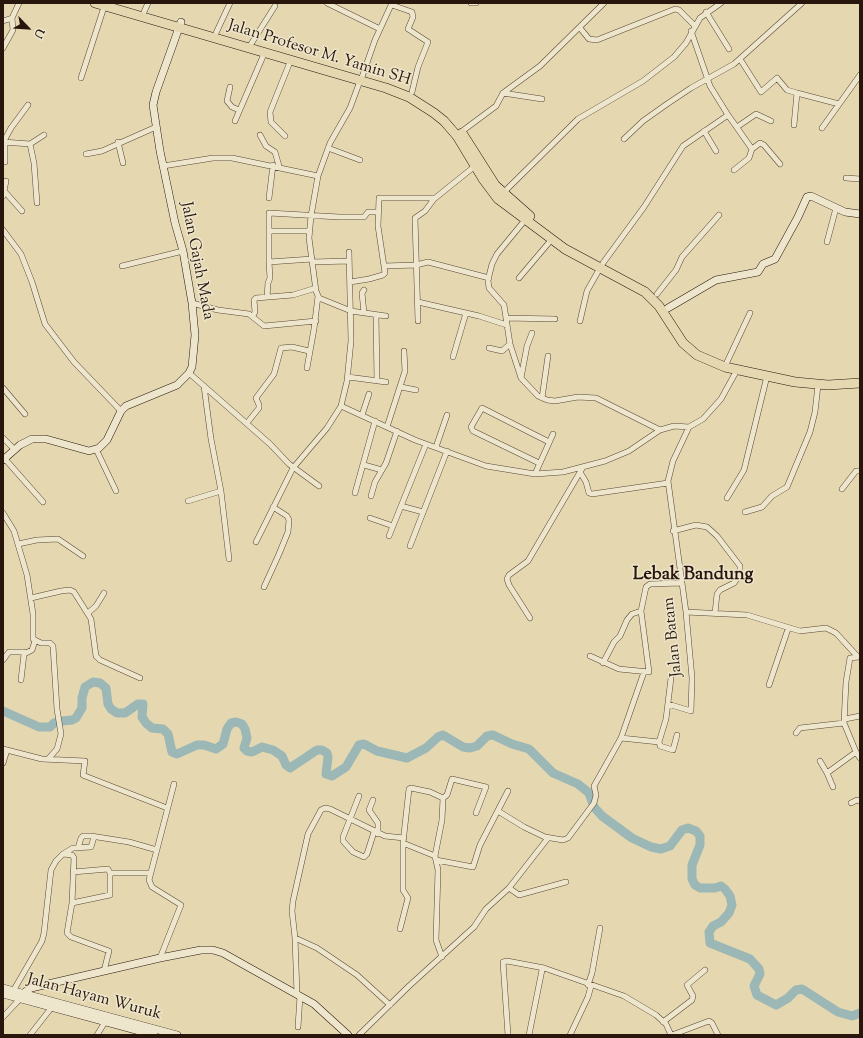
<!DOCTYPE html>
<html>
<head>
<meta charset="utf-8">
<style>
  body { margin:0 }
  #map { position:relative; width:863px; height:1038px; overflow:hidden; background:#e5d8b0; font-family:"Sorts Mill Goudy",serif }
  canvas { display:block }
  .frame { position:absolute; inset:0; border:4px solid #28160d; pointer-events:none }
  .north { position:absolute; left:8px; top:8px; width:40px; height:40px; -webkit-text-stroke:3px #eee6cc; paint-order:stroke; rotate:115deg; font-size:11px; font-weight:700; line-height:16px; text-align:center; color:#28160d }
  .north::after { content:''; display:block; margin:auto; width:14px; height:18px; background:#28160d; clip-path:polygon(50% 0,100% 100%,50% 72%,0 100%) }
</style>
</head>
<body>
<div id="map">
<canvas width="863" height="1038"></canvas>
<div class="frame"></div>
<div class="north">U</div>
</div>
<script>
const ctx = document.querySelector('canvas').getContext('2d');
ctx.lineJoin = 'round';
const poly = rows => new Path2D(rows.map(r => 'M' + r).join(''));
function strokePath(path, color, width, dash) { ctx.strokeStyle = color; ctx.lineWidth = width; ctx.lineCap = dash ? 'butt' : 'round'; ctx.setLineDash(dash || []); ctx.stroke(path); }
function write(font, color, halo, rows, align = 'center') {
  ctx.font = font + ' "Sorts Mill Goudy",serif'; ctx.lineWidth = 3; ctx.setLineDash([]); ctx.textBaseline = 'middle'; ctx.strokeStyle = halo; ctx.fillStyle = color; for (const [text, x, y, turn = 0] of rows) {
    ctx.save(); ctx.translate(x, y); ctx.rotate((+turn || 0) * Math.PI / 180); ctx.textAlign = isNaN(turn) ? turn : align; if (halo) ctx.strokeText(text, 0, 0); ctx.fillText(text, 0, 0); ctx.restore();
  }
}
strokePath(poly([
  [3,711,39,727,50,727,54,723,62,721,72,720,76,718,82,708,82,698,85,687,93,682,100,683,106,688,108,704,111,709,117,713,125,713,138,704,143,704,142,717,146,723,152,728,163,729,168,734,172,752,177,754,197,745,204,745,216,749,223,744,227,729,231,723,236,722,242,724,245,729,247,738,244,748,247,751,252,752,262,747,273,750,282,756,286,765,290,768,317,750,322,750,327,753,328,757,326,774,332,776,346,767,359,745,364,744,377,751,407,758,426,748,438,737,443,735,463,747,470,748,477,746,487,736,493,735,512,744,529,749,553,773,578,784,589,793,594,807,602,816,632,838,651,847,661,849,670,846,682,830,688,828,696,831,700,836,700,845,692,865,692,879,695,885,700,888,715,888,721,886,725,889,730,896,732,905,729,913,721,922,713,926,709,932,710,943,750,959,759,969,760,974,754,986,757,995,776,1005,788,998,796,990,802,989,838,1012,852,1016,860,1013]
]), '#9bb7b6', 9);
const street = poly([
  [327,3,380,29],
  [471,3,476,3],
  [392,5,412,12,413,17,408,29,428,42,418,67,412,92],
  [144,12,148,3],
  [706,12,729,49],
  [3,21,12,18],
  [580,28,589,39,597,40,675,9,679,10,694,25],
  [691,31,710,86,728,115,752,149],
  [216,33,230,3],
  [251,44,275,6],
  [3,48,13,30,12,18,19,3],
  [740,59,761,92,777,78,787,90,797,93,794,125],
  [362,77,375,40,392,3],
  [81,78,105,4],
  [360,81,350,108,330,143,318,176,311,216,309,238,316,291,319,298,351,311,386,316],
  [230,87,227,101,232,107,239,110],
  [503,93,542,99],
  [797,93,839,104],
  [235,121,264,54],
  [737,127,756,114,771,121],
  [822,128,860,75],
  [704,131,716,151],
  [461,132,496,106,503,93,540,66,604,3],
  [260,135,266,146,275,152,279,166],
  [285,136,271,122,270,112,290,62],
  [624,139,643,121,667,104,691,88,734,64,802,3],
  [3,142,30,144,44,135],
  [118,142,123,163],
  [30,144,34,163,37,203],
  [328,148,360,160],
  [86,154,102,151,156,127],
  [5,162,5,139,11,128,28,105],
  [163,166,213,158,232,158,318,176],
  [734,170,749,158,752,149,760,143,764,145,780,164],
  [846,178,860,179],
  [5,192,22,211],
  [503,193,578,119,643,81,674,57,686,43,700,18,721,3],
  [3,196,6,181],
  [269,198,273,165],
  [525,220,497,254,492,264,488,280,489,288,504,305,510,344,521,378,538,396,547,400,555,401,578,397,596,398,660,430],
  [3,230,21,254,32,282,45,324,74,362,121,411],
  [269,231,309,231],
  [827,242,836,208],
  [349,252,351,341,347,381,341,406,415,440,486,466,535,474,563,472,605,461,629,451,660,430,674,426,689,427],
  [312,259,269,262,269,213,339,217,364,217,368,212,378,212],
  [312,262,349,261],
  [603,263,644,207,683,146,728,115],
  [122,266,183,251],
  [384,266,416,265,428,262,489,278],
  [519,278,552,239],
  [350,282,369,279,383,275,385,273,378,226,379,198,435,198],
  [364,290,362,293,364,313],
  [657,294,676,270,682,257,719,215],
  [267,297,268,283,270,278,269,262],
  [418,302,479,316,507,325],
  [192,303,218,310,249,314,264,326,316,321],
  [376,315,377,381],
  [253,316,255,312,254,300,256,298,293,295,316,288],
  [506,318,555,319],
  [418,321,415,218,425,211,434,199,475,166],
  [580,321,587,291,600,268],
  [489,348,502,351,510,344],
  [453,357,466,313],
  [727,362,750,313],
  [307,368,314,329,318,296],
  [189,373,270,444,289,464,319,486],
  [348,377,386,382],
  [521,378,527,346,532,333],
  [204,386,211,439,221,491,229,559],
  [401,387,416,390],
  [3,388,25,414],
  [542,398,548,356],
  [362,415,369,394],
  [247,423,259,408,259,405,256,398,274,374,281,348,292,347,309,351],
  [387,427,405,371,404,351],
  [3,438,15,450],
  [436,447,447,415],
  [96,449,116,491],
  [5,459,43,502],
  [539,463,473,431,471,427,482,408,549,442],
  [364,465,382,470],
  [580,472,586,482,589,493,592,494,668,483],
  [535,474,553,434],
  [842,489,856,471,860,471],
  [355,493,375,421],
  [371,496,375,482,386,463,397,431],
  [727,498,744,470,767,376],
  [188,501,221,491],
  [401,506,423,512],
  [745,512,762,507,772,496,787,487,810,432,815,412,818,385],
  [3,513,14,531,27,575,33,614,33,639,41,643,50,643,53,646,57,709,61,734,57,749,49,758],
  [370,518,393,526],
  [673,531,696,525,707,527,717,536,740,566,740,574,734,583,720,590,717,594,715,613],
  [389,536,426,444],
  [256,542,293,468,327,428,341,406],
  [18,544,37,540,58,539,83,556],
  [410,546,447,451],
  [264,587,279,554,288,532,289,520,287,516,273,507],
  [31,598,61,591,70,590,74,592,91,619,96,656,100,660,140,678],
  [686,612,747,615,800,631,826,628,836,633,858,657],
  [88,613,96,606,104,593],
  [530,618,509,585,507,579,509,575,528,561,583,467],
  [590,656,619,669,649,672,641,611,646,587,650,584,681,583],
  [3,660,9,652,24,652],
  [603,663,614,642,620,636,627,620,632,614,641,611],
  [671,678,666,719,659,742,660,746,673,750,677,735],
  [21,680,24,654,32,650,35,641],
  [769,685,788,629],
  [668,704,691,711,692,678,686,612,668,481,673,461,689,427,703,419,721,399,737,370],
  [845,719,860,716],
  [796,733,800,728,844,723],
  [621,738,659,742],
  [3,749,42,759,85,761,83,775,85,776,167,808],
  [856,752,860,758],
  [820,761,827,773],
  [3,763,7,750],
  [833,787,827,773,856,752,844,723,846,682,850,658,858,657],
  [359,796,343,837,343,841,353,852,364,857,367,854,374,832],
  [443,798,447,795,452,779,486,787,476,813],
  [373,800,369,810,378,823,378,834],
  [851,803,857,800,860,801],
  [498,811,524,827,545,837,563,840,568,838,594,803,596,795,594,786,621,738,644,672],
  [403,843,435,856],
  [78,848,81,838,83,836,91,836,129,842,157,850],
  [63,854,73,848,91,847,94,837],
  [436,860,473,867,480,845,508,791],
  [73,872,108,869,110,873,150,873],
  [509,888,519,895,566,882],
  [72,903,110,895,110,873],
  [400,929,408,898,403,890,403,843,409,789,411,788,430,792,443,798,442,820,435,856,438,870,436,940,442,957],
  [295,938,317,948,357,975,390,1005],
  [160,958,181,905,152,887,149,880,174,784],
  [588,985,592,973,600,928],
  [12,993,42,941,44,933,51,870,56,861,63,854,72,855,74,858,72,903,67,933,71,937,109,951,104,971],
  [297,994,295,938,292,911,293,901,308,834,321,810,325,808,330,809,385,836,404,838],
  [3,1017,20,999],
  [663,1022,692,1000,693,996,687,985,705,970],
  [298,1027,300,996],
  [30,1035,52,1007],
  [97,1035,105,1022],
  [359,1035,409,986,474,927,486,909,509,888,548,838],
  [508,1035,503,962,507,961,544,968],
  [529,1035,542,970,544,968,624,996,656,1015,666,1024,671,1035],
  [570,1035,588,997,591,986],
  [672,1035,709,1021,712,1023,718,1035]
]);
const secondary = poly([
  [668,308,716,280,758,272,763,264,775,259,798,217,807,197,811,196,845,212,860,214],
  [3,460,20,445,32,439,46,439,89,451,99,448,107,440,121,411,126,406,177,385,189,373,192,367,195,335,192,303,183,251,175,223,160,151,153,105,156,92,181,22],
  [3,988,177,1035],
  [3,994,154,1035],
  [20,999,22,994,31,988,160,958,201,950,213,950,223,953,314,1004,348,1035]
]);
const highway = poly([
  [95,3,386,88,409,97,434,113,444,121,457,136,483,179,498,199,565,249,645,292,659,306,683,343,697,355,725,367,795,382,828,385,860,383],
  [462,133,495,185,530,216]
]);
strokePath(street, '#574636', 6);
strokePath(secondary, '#28160d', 8);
strokePath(highway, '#28160d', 10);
strokePath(street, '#eee6cc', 5);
strokePath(secondary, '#eee6cc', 7);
strokePath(highway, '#e5d8b0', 9);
write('16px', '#28160d', '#eee6cc', [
  ["Jalan Profesor M. Yamin SH",319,54,17],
  ["Jalan Gajah Mada",196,261,79],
  ["Jalan Batam",674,637,-96],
  ["Jalan Hayam Wuruk",94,998,15]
]);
write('bold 18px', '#28160d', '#eee6cc', [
  ["Lebak Bandung",693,576]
]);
</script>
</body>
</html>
